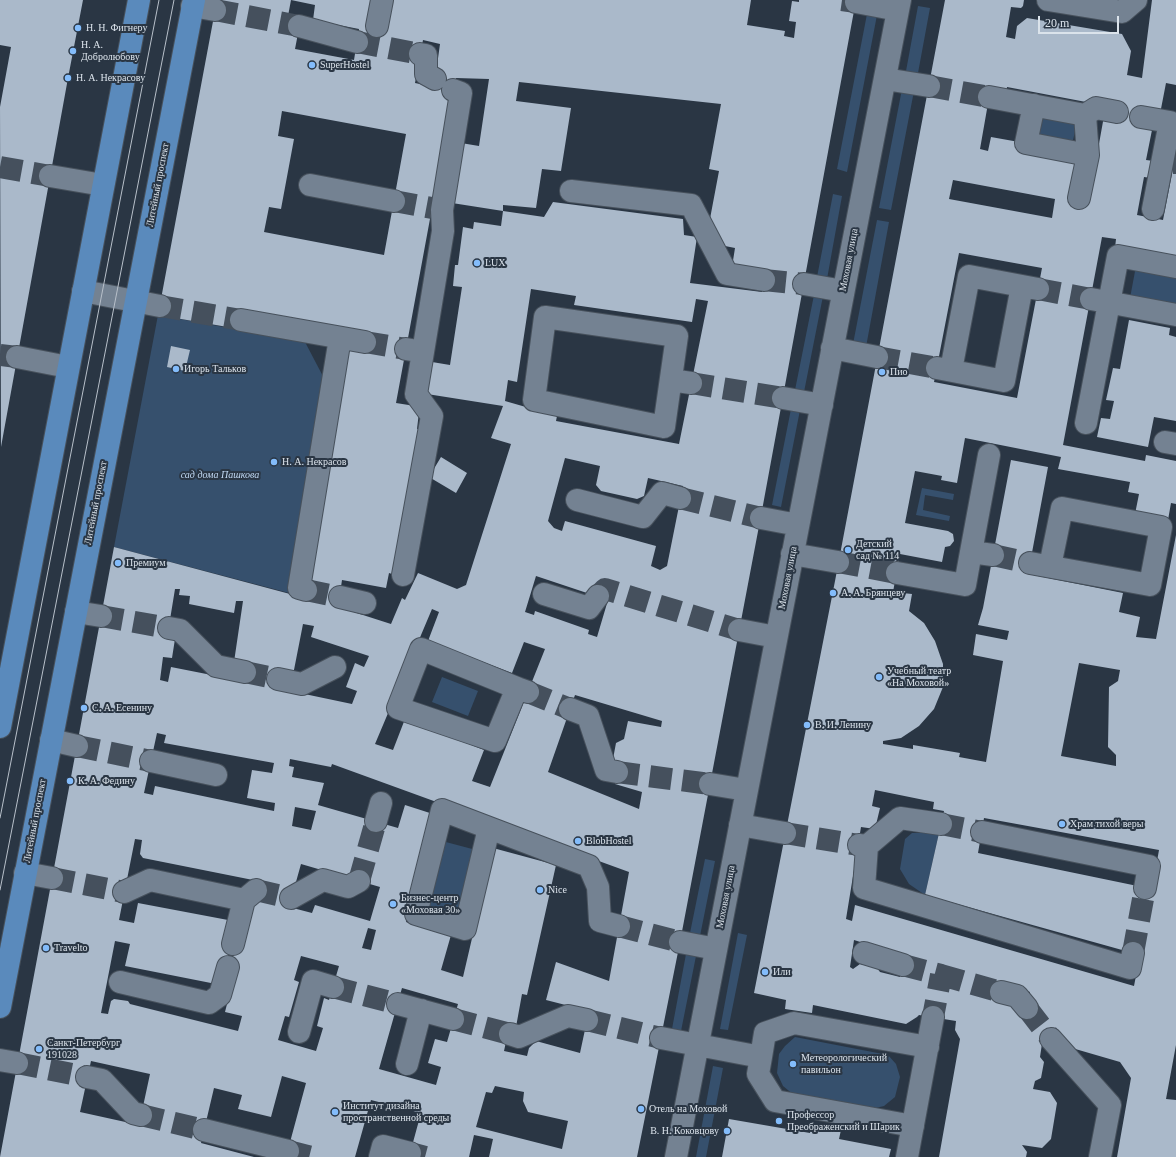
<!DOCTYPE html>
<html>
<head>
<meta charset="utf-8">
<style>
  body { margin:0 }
  #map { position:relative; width:1176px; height:1157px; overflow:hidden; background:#2a3644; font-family:Georgia,serif }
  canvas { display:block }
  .scale { position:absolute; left:1038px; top:16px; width:81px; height:18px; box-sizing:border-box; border:2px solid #dbe3eb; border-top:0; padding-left:5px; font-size:12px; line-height:14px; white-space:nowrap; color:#dbe3eb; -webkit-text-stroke:3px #2a3644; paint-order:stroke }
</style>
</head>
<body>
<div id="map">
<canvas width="1176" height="1157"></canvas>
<div class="scale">20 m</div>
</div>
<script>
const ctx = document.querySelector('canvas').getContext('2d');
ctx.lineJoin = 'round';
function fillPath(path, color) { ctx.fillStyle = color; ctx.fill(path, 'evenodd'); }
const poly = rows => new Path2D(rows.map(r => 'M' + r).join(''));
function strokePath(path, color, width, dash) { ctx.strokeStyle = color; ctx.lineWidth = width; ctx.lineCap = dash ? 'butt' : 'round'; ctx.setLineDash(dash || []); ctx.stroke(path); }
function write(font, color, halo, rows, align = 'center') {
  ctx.font = font + ' Georgia,serif'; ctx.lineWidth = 4; ctx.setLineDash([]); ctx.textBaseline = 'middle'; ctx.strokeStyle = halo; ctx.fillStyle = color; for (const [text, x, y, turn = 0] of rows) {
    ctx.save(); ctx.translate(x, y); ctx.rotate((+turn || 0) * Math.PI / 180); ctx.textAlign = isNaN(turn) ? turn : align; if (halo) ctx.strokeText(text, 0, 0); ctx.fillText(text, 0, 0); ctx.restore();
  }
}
fillPath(poly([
  [918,6,930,8,918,73,906,71],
  [867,14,877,15,847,172,837,169],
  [902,89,914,91,891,210,879,208],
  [1039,114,1077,122,1072,145,1035,138],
  [833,194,842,196,827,279,817,277],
  [877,220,889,222,866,347,853,344],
  [1136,266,1176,273,1176,307,1130,298],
  [814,295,823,296,804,392,795,390],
  [158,315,305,342,327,384,293,594,114,547],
  [791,409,800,410,781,507,772,505],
  [922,488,954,494,953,500,925,495,923,510,950,516,949,521,916,515],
  [442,677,478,691,468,716,432,702],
  [912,833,939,833,925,895,909,884,900,869,905,839],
  [442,841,476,850,459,919,425,910],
  [705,859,715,861,700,936,690,933],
  [738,933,747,935,728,1030,720,1029],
  [686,954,696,956,681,1031,672,1029],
  [795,1037,888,1055,896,1064,900,1077,895,1097,884,1106,867,1110,794,1095,783,1086,777,1073,779,1054,785,1046],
  [713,1066,723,1068,706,1157,696,1157]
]), '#36506d');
fillPath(poly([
  [0,0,83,0,68,78,1,447,0,107,11,47,0,45],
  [217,0,291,0,288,16,301,18,295,49,354,60,359,29,313,20,315,5,291,0,751,0,747,25,785,31,784,36,794,38,796,22,789,21,792,1,799,2,799,0,856,0,763,505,680,942,637,1157,489,1157,493,1139,474,1135,469,1157,409,1157,421,1113,371,1100,355,1157,286,1157,306,1083,282,1076,271,1117,238,1109,242,1095,214,1088,201,1143,254,1157,0,1157,114,547,305,598,349,348,158,315],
  [423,40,440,44,434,87,415,83],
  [456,78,489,79,479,146,461,143,452,203,503,211,503,205,536,208,542,169,561,171,571,108,516,101,519,82,721,104,709,169,719,171,709,224,725,246,735,248,732,267,765,272,762,292,690,283,697,237,684,235,683,219,553,202,544,217,503,211,501,226,474,222,473,229,463,227,458,265,455,265,453,286,462,287,450,365,432,362,427,394,503,406,491,438,511,444,466,585,457,589,418,573,405,600,402,598,391,624,338,607,342,580,386,588,389,573,395,575,422,430,417,429,419,412,415,406,396,403],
  [282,111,406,134,384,255,264,232,269,207,281,209,294,139,278,136],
  [531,289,576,296,574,305,692,322,696,299,708,301,679,444,556,421,557,416,505,401,508,380,517,382],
  [565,458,600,466,596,485,601,491,637,499,644,496,648,478,683,486,667,566,660,570,651,566,656,546,565,521,562,531,554,528,548,521],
  [536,576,608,600,597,637,588,634,589,630,535,611,534,615,525,612],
  [175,589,180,589,179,595,190,596,189,604,234,613,236,601,243,601,234,662,242,681,171,667,168,682,160,680,163,657,172,658,175,639,167,638],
  [432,609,439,612,428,641,512,673,524,642,545,649,490,787,472,781,484,750,405,719,393,750,375,744],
  [303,624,314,626,311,637,369,656,364,667,355,663,346,687,357,691,352,704,276,688,293,675],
  [575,695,662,721,661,727,628,721,624,739,616,743,613,759,619,765,615,784,642,792,639,809,548,772],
  [157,733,166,735,164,743,274,763,272,773,252,770,247,798,275,803,274,811,155,786,153,795,144,793],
  [290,759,331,767,332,764,629,872,609,981,556,962,546,1000,589,1011,580,1053,536,1041,529,1048,527,1056,504,1051,507,1037,516,1027,522,994,527,995,556,865,493,848,463,977,441,970,451,935,406,922,433,814,405,805,398,828,318,805,324,783,292,777,294,767,289,766],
  [295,807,316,811,311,830,292,826],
  [135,839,142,840,140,854,143,858,258,881,228,920,138,903,134,923,119,920],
  [301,864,380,887,370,921,315,905,312,913,289,907],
  [368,928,376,930,371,950,362,948],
  [115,941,130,944,125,966,216,984,236,968,225,1012,242,1016,238,1031,130,1004,128,1001,114,999,111,1001,108,1014,101,1013],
  [301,956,339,966,329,1000,324,998,317,1026,323,1028,316,1051,278,1040,285,1016,289,1017,299,982,294,980],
  [402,988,458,1004,447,1042,435,1039,428,1063,441,1067,436,1085,379,1069],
  [91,1061,150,1074,139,1125,80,1112],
  [495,1086,524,1092,523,1101,528,1112,568,1121,562,1149,476,1127,486,1092,492,1093],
  [945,0,1024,0,1023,6,1021,8,1011,7,1006,37,1015,39,1017,26,1027,18,1122,34,1131,51,1127,75,1142,78,1152,0,1176,0,1176,85,1166,83,1160,114,1153,125,1146,160,1154,161,1151,178,1144,177,1137,215,1163,220,1176,153,1176,259,1115,248,1116,239,1102,237,1063,445,1145,461,1146,455,1176,461,1176,504,1171,503,1168,520,1135,514,1139,494,1128,492,1130,482,1058,469,1061,457,965,438,957,483,941,480,942,476,915,471,905,523,948,531,953,534,954,541,950,546,945,547,942,562,900,554,893,592,912,594,909,611,924,623,935,641,943,664,943,687,934,709,919,726,901,738,883,741,883,744,913,749,913,745,960,753,959,757,986,762,1003,661,973,655,976,634,1007,640,1009,631,978,625,983,608,1011,460,1048,467,1028,574,1123,593,1119,612,1140,617,1136,637,1156,639,1176,535,1176,1045,1166,1099,1176,1100,1176,1157,1117,1157,1131,1078,1120,1062,1065,1046,1043,1037,1040,1057,1044,1062,1041,1078,1035,1081,1033,1089,1050,1092,1057,1103,1051,1139,1042,1148,1022,1145,1027,1152,1026,1157,939,1157,960,1039,955,1030,956,1021,919,1015,917,1017,906,1024,813,1005,812,1013,785,1009,786,1000,754,993,835,581],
  [1007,87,1086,102,1104,116,1088,205,1069,202,1077,159,1019,142,991,137,988,151,980,149,990,92,1006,95],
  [953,180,1055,199,1052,218,949,199],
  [959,253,1042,268,1017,398,934,382],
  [1079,663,1120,670,1118,681,1109,687,1108,747,1116,755,1116,766,1061,756],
  [875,790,934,802,933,809,944,811,925,895,1140,955,1134,986,855,905,852,921,846,919,861,827,875,829,880,808,872,806],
  [984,818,1159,850,1152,889,978,853],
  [854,940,905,956,900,977,880,972,877,968,860,964,853,969,850,967],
  [1002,984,1030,992,1027,1008,1000,1003],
  [1129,320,1170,328,1169,335,1176,337,1176,421,1154,417,1148,447,1097,437,1101,418,1110,419,1114,401,1106,400,1113,368,1120,369],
  [171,346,190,350,185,371,167,367],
  [441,457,467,473,456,493,429,477],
  [729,1119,810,1133,811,1125,841,1130,839,1139,891,1149,889,1157,722,1157]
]), '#aab9ca');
strokePath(poly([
  [842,0,856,2],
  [215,10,299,26],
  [357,42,420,54],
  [929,86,989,97],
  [1173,163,1176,163],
  [0,167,50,176],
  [394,201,432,208],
  [764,280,804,284],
  [1038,289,1091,299],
  [160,306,241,320],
  [365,342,406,349],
  [0,355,17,357],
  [877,357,937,368],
  [691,383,783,398],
  [680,498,761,518],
  [993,555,1030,563],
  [838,562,897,573],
  [306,590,340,597],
  [598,596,605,589,739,630],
  [101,616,169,628],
  [245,672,278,679],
  [528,692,570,709],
  [77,746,151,761],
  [617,772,710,784],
  [941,824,982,832],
  [785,833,859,845],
  [52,878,124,892],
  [359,881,376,821],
  [256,890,291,898],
  [619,926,680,942],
  [1133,953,1145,888],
  [903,965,941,975,933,1017],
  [941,975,1001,992],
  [333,987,398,1004],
  [1027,1008,1051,1039],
  [453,1019,510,1034],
  [587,1020,661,1038],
  [17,1063,87,1077],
  [141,1115,204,1130],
  [288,1151,312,1157],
  [410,1153,425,1157]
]), '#45505d', 22, [22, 11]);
const minor = poly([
  [1048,0,1122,12,1136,0],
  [856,2,898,10],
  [192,6,215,10],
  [299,26,357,42],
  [377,26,382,0],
  [420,54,426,55,426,74,435,79],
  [885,79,929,86],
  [989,97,1085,115,1096,108,1117,112],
  [1034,105,1026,143,1088,155],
  [1141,117,1170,122,1153,209],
  [50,176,103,185],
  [310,185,394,201],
  [571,191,691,205,727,274,764,280],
  [1079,198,1088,155,1085,115],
  [804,284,843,291],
  [83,291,160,306],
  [1091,299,1176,315],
  [545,317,677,336,664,427,534,400,545,317],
  [241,320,365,342],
  [832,348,877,357],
  [423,352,443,231,442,210,461,93,453,90],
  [17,357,68,367],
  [937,368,1004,381,1022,286],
  [951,370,969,276,1038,289],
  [671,380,691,383],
  [783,398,822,405],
  [1086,423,1118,256,1176,267],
  [1165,442,1176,444],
  [577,500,643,517,662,493,680,498],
  [761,518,798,525],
  [971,552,989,455],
  [792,554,838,562],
  [1030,563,1150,585,1161,527,1062,508,1050,566],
  [897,573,965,585,971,552,993,555],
  [403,575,432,416,416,394,423,352,406,349],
  [306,590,299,588,340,338],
  [544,594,589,608,598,596],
  [340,597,365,603],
  [76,612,101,616],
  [169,628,180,630,216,666,245,672],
  [739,630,776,637],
  [278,679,302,684,335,667],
  [517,688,495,741,398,708,421,649,517,688,528,692],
  [570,709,588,716,606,770,617,772],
  [51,740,77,746],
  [151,761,216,775],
  [710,784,746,790],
  [376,821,381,803],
  [740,825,785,833],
  [489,828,465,929,416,914,442,810,589,866,598,887,600,921,619,926],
  [982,832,1149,866,1145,888],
  [859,845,867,846,900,818,941,824],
  [867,846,864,888,1130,968,1133,953],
  [25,873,52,878],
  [124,892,150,880,244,900,256,890],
  [291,898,323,880,348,887,359,881],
  [680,942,716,949],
  [233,944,244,900],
  [864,953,903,965],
  [120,982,209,1003,220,995,228,967],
  [1001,992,1017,996,1027,1008],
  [398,1004,453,1019],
  [299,1032,313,981,333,987],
  [510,1034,519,1037,568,1016,587,1020],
  [661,1038,761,1057],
  [1051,1039,1110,1105,1100,1157],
  [0,1060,17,1063],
  [407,1064,421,1010],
  [87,1077,102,1080,133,1113,141,1115],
  [913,1126,775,1101,758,1074,761,1057,765,1033,794,1023,928,1047],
  [204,1130,288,1151],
  [380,1157,383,1146,410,1153],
  [676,1157,900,0],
  [907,1157,933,1017]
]);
const major = poly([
  [0,727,139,0],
  [0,1007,194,0]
]);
strokePath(minor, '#47515c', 24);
strokePath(major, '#47515c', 24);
strokePath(minor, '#748292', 22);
strokePath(major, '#5a8abc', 22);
strokePath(poly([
  [0,818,159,0],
  [0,890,174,0]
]), '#b8c0ca', 1);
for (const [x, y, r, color] of [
  [78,28,4,"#83bcfb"],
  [73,51,4,"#83bcfb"],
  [312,65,4,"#83bcfb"],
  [68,78,4,"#83bcfb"],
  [477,263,4,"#83bcfb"],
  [176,369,4,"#83bcfb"],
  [882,372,4,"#83bcfb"],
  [274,462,4,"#83bcfb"],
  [848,550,4,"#83bcfb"],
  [118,563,4,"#83bcfb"],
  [833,593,4,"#83bcfb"],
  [879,677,4,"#83bcfb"],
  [84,708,4,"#83bcfb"],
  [807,725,4,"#83bcfb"],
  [70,781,4,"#83bcfb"],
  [1062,824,4,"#83bcfb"],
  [578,841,4,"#83bcfb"],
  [540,890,4,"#83bcfb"],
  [393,904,4,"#83bcfb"],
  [46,948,4,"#83bcfb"],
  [765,972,4,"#83bcfb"],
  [39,1049,4,"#83bcfb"],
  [793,1064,4,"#83bcfb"],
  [641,1109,4,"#83bcfb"],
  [335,1112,4,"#83bcfb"],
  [779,1121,4,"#83bcfb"],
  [727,1131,4,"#83bcfb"]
]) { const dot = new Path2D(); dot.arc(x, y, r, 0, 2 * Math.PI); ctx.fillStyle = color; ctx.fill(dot); strokePath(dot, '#2a3644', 1.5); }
write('10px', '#dbe3eb', '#2a3644', [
  ["Н. Н. Фигнеру",86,28],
  ["Н. А.",81,45],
  ["Добролюбову",81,57],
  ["SuperHostel",320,65],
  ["Н. А. Некрасову",76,78],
  ["LUX",485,263],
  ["Игорь Тальков",184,369],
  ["Пио",890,372],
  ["Н. А. Некрасов",282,462],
  ["Детский",856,544],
  ["сад № 114",856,556],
  ["Премиум",126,563],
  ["А. А. Брянцеву",841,593],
  ["Учебный театр",887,671],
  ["«На Моховой»",887,683],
  ["С. А. Есенину",92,708],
  ["В. И. Ленину",815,725],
  ["К. А. Федину",78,781],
  ["Храм тихой веры",1070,824],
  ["BlobHostel",586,841],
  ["Nice",548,890],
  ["Бизнес-центр",401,898],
  ["«Моховая 30»",401,910],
  ["Travelto",54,948],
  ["Или",773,972],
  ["Санкт-Петербург",47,1043],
  ["191028",47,1055],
  ["Метеорологический",801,1058],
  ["павильон",801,1070],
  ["Институт дизайна",343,1106],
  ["пространственной среды",343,1118],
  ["Отель на Моховой",649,1109],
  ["Профессор",787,1115],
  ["Преображенский и Шарик",787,1127],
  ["В. Н. Коковцову",719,1131,"right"]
], 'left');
write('10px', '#dbe3eb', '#2a3644', [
  ["Литейный проспект",158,185,-79],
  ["Моховая улица",849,260,-79],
  ["Литейный проспект",96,503,-79],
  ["Моховая улица",788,578,-79],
  ["Литейный проспект",35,821,-79],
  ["Моховая улица",726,897,-79]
]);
write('italic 10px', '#c2daf5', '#2a3644', [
  ["сад дома Пашкова",220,475]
]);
</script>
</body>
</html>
